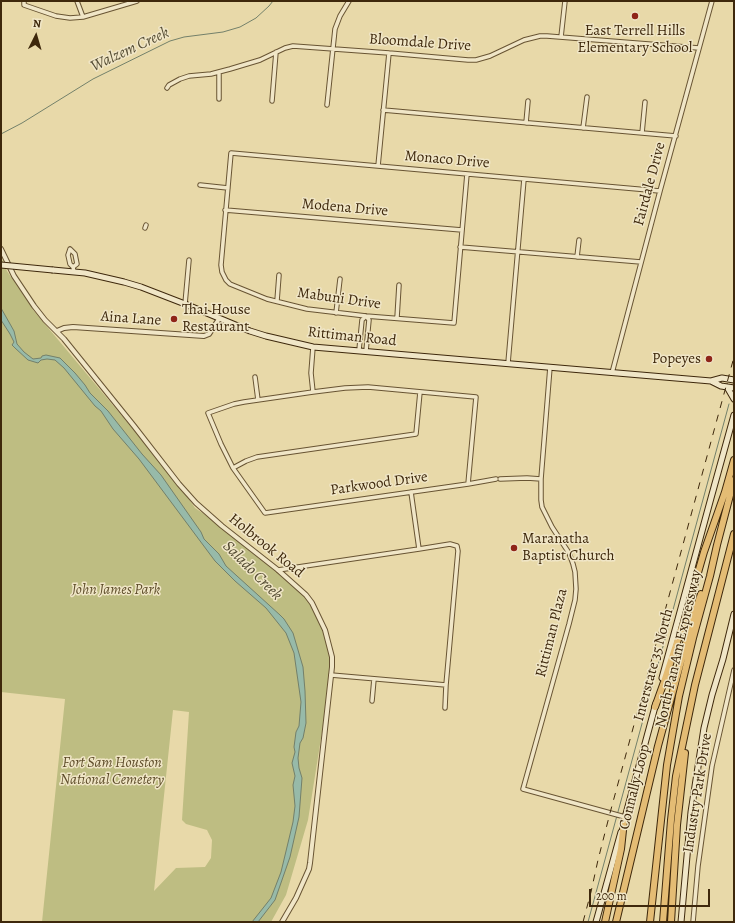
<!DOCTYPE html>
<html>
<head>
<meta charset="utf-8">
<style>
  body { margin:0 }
  #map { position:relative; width:735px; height:923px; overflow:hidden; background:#e8d9a9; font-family:Alegreya,serif }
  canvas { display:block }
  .frame { position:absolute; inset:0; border:2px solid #3e280c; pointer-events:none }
  .north { position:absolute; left:16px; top:16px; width:40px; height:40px; -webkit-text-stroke:3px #f0e6c7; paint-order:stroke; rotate:5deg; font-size:11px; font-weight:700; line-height:16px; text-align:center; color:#3e280c }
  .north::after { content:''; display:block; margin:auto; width:14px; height:18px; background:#3e280c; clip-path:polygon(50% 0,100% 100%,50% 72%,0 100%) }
  .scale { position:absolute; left:589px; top:889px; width:121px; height:18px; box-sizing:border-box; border:2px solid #3e280c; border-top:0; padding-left:5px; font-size:12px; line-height:14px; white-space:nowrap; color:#3e280c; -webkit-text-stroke:3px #f0e6c7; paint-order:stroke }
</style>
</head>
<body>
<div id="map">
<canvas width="735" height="923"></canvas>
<div class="frame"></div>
<div class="north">N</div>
<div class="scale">200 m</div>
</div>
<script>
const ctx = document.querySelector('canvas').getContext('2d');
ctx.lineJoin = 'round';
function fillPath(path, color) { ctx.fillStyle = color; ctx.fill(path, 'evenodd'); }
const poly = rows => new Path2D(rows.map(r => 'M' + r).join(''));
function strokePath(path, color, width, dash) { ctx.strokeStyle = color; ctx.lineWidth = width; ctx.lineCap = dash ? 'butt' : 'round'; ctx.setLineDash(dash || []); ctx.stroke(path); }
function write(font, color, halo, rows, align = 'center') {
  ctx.font = font + ' Alegreya,serif'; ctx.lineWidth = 3; ctx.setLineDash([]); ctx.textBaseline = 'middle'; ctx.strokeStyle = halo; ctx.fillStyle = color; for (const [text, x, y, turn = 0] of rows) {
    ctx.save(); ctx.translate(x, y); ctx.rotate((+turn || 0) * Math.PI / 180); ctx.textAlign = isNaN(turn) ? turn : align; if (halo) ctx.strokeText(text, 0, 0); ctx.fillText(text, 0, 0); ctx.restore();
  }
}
fillPath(poly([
  [1,257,7,271,34,311,179,484,195,508,222,526,285,576,309,598,323,625,330,648,331,675,308,820,286,895,271,922,42,922,65,699,1,692],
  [173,710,189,712,182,820,186,824,207,830,212,840,211,858,205,867,176,868,154,891]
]), '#bebd82');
const water = poly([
  [1,308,14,331,17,344,24,352,33,359,41,358,42,356,46,355,60,358,75,373,85,385,90,393,108,411,142,454,161,475,201,532,204,539,219,554,226,566,280,615,284,619,293,633,303,667,305,691,306,723,303,738,300,743,298,758,299,768,302,778,299,817,290,857,275,900,258,922,252,922,271,898,281,872,293,822,295,806,293,785,295,776,292,763,295,752,294,747,296,732,299,726,301,702,294,653,286,633,266,608,235,581,215,561,139,459,113,429,101,411,95,406,64,368,55,360,47,359,41,360,38,363,28,360,15,348,12,345,14,342,10,334,1,320,1,308]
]);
fillPath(water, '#97baa9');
strokePath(water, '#73806a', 1);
strokePath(poly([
  [1,134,22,123,93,79,170,41,184,37,223,32,240,27,256,18,269,6,273,1],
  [588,922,729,404]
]), '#73806a', 1);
const minor = poly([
  [24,1,24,5,56,16,70,18,83,17,137,1],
  [77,1,83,17],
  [561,37,565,1],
  [219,72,219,99],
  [167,88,169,85,180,79,189,76,211,74,230,69,260,60,285,48,293,46,389,53,468,60,476,60,490,56,524,40,540,36,547,36,699,48],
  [272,101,276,52],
  [327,105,335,29,340,16,349,1],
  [383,110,676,136],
  [526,123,528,101],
  [583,128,587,97],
  [642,133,645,102],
  [378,166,389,53],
  [467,174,454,323,366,316,307,309,267,299,230,284,226,280,222,272,221,265,231,153,660,191],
  [200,185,228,188],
  [225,210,462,230],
  [145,228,146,225],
  [460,247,641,262],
  [577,257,579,240],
  [73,267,77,264,75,254,70,249,68,255,70,264,73,267,74,272],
  [277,301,279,275],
  [185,304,189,260],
  [336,313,340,279],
  [397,318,399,285],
  [313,347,311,373,313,392],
  [359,350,362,320,366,316,369,320,366,351],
  [508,363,524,179],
  [550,367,541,479,541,500,542,507,552,527,569,553,573,564,575,572,576,589,575,600,569,624,523,789,625,817],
  [612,373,660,191,712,1],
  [255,377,258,400],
  [233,468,246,461,257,457,416,434,420,392],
  [500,479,527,478,541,479],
  [468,484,476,397,368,387,345,388,313,392,244,402,234,404,208,413,221,444,233,468,265,513,468,484,485,481,496,479],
  [411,492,419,549],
  [278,570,419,549,450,544,457,546,458,551,446,685,445,708],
  [331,675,446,685],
  [372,701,374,679],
  [693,922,698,866,712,766,734,670]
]);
const tertiary = poly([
  [1,249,14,276,34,306,45,320,64,339,134,426,179,484,196,503,222,526,278,570,306,595,312,603,325,630,332,657,332,667,310,863,309,869,296,898,282,922],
  [57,331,64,328,73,327,204,336,209,334,219,319]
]);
const secondary = poly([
  [53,270,85,273,124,282,141,287,185,304,250,331,266,336,313,347,711,381,721,386,734,388],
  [711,381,722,378,734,380],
  [727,387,734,399],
  [662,678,711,498,734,415],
  [623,825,656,703],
  [596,922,621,832],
  [681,922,691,812,704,728,712,695,723,659,734,614]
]);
const motorway = poly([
  [655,707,664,682,684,621,704,552,725,492,734,460],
  [605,922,621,849,624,821],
  [616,922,658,746,694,614,701,594],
  [650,922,667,765,679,696,693,638,710,576,717,545,734,480],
  [663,922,671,820,676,776,695,685,734,534],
  [671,922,677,825,685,753]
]);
strokePath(minor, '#685433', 5.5);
strokePath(tertiary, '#685433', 6);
strokePath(secondary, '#3e280c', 7);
strokePath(motorway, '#3e280c', 8);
strokePath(minor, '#f0e6c7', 3.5);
strokePath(tertiary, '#f0e6c7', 4);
strokePath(secondary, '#f0e6c7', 5);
strokePath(motorway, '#e4bc74', 6);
strokePath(poly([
  [583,922,591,892,598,860,610,813,734,357]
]), '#3e280c', 1, [7, 7]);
const secondaryBridge = poly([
  [1,265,53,270]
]);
strokePath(secondaryBridge, '#3e280c', 7, []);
strokePath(secondaryBridge, '#f0e6c7', 5);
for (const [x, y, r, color] of [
  [635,16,4,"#8f2418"],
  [174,319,4,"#8f2418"],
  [709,359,4,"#8f2418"],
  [514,548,4,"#8f2418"]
]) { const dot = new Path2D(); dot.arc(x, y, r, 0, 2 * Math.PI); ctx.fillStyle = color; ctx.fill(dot); strokePath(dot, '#f0e6c7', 1.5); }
write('15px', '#3e280c', '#f0e6c7', [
  ["East Terrell Hills",635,31,"center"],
  ["Elementary School",635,48,"center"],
  ["Thai House",182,310],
  ["Restaurant",182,327],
  ["Popeyes",701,359,"right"],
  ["Maranatha",522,539],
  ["Baptist Church",522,556]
], 'left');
write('15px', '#3e280c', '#f0e6c7', [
  ["Bloomdale Drive",420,43,4],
  ["Monaco Drive",447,160,5],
  ["Fairdale Drive",650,184,-75],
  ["Modena Drive",345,208,5],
  ["Mabuni Drive",339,299,8],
  ["Aina Lane",131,319,4],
  ["Rittiman Road",352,337,6],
  ["Parkwood Drive",379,484,-8],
  ["Holbrook Road",266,546,39],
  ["Rittiman Plaza",552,633,-76],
  ["North Pan Am Expressway",679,649,-77],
  ["Interstate 35 North",654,665,-75],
  ["Connally Loop",635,787,-76],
  ["Industry Park Drive",698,793,-81]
]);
write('italic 15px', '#5e4d2a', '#f0e6c7', [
  ["John James Park",116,590],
  ["Fort Sam Houston",112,763],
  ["National Cemetery",112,780]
]);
write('italic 16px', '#544c33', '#f0e6c7', [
  ["Walzem Creek",130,50,-25],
  ["Salado Creek",252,571,45]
]);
</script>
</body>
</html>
